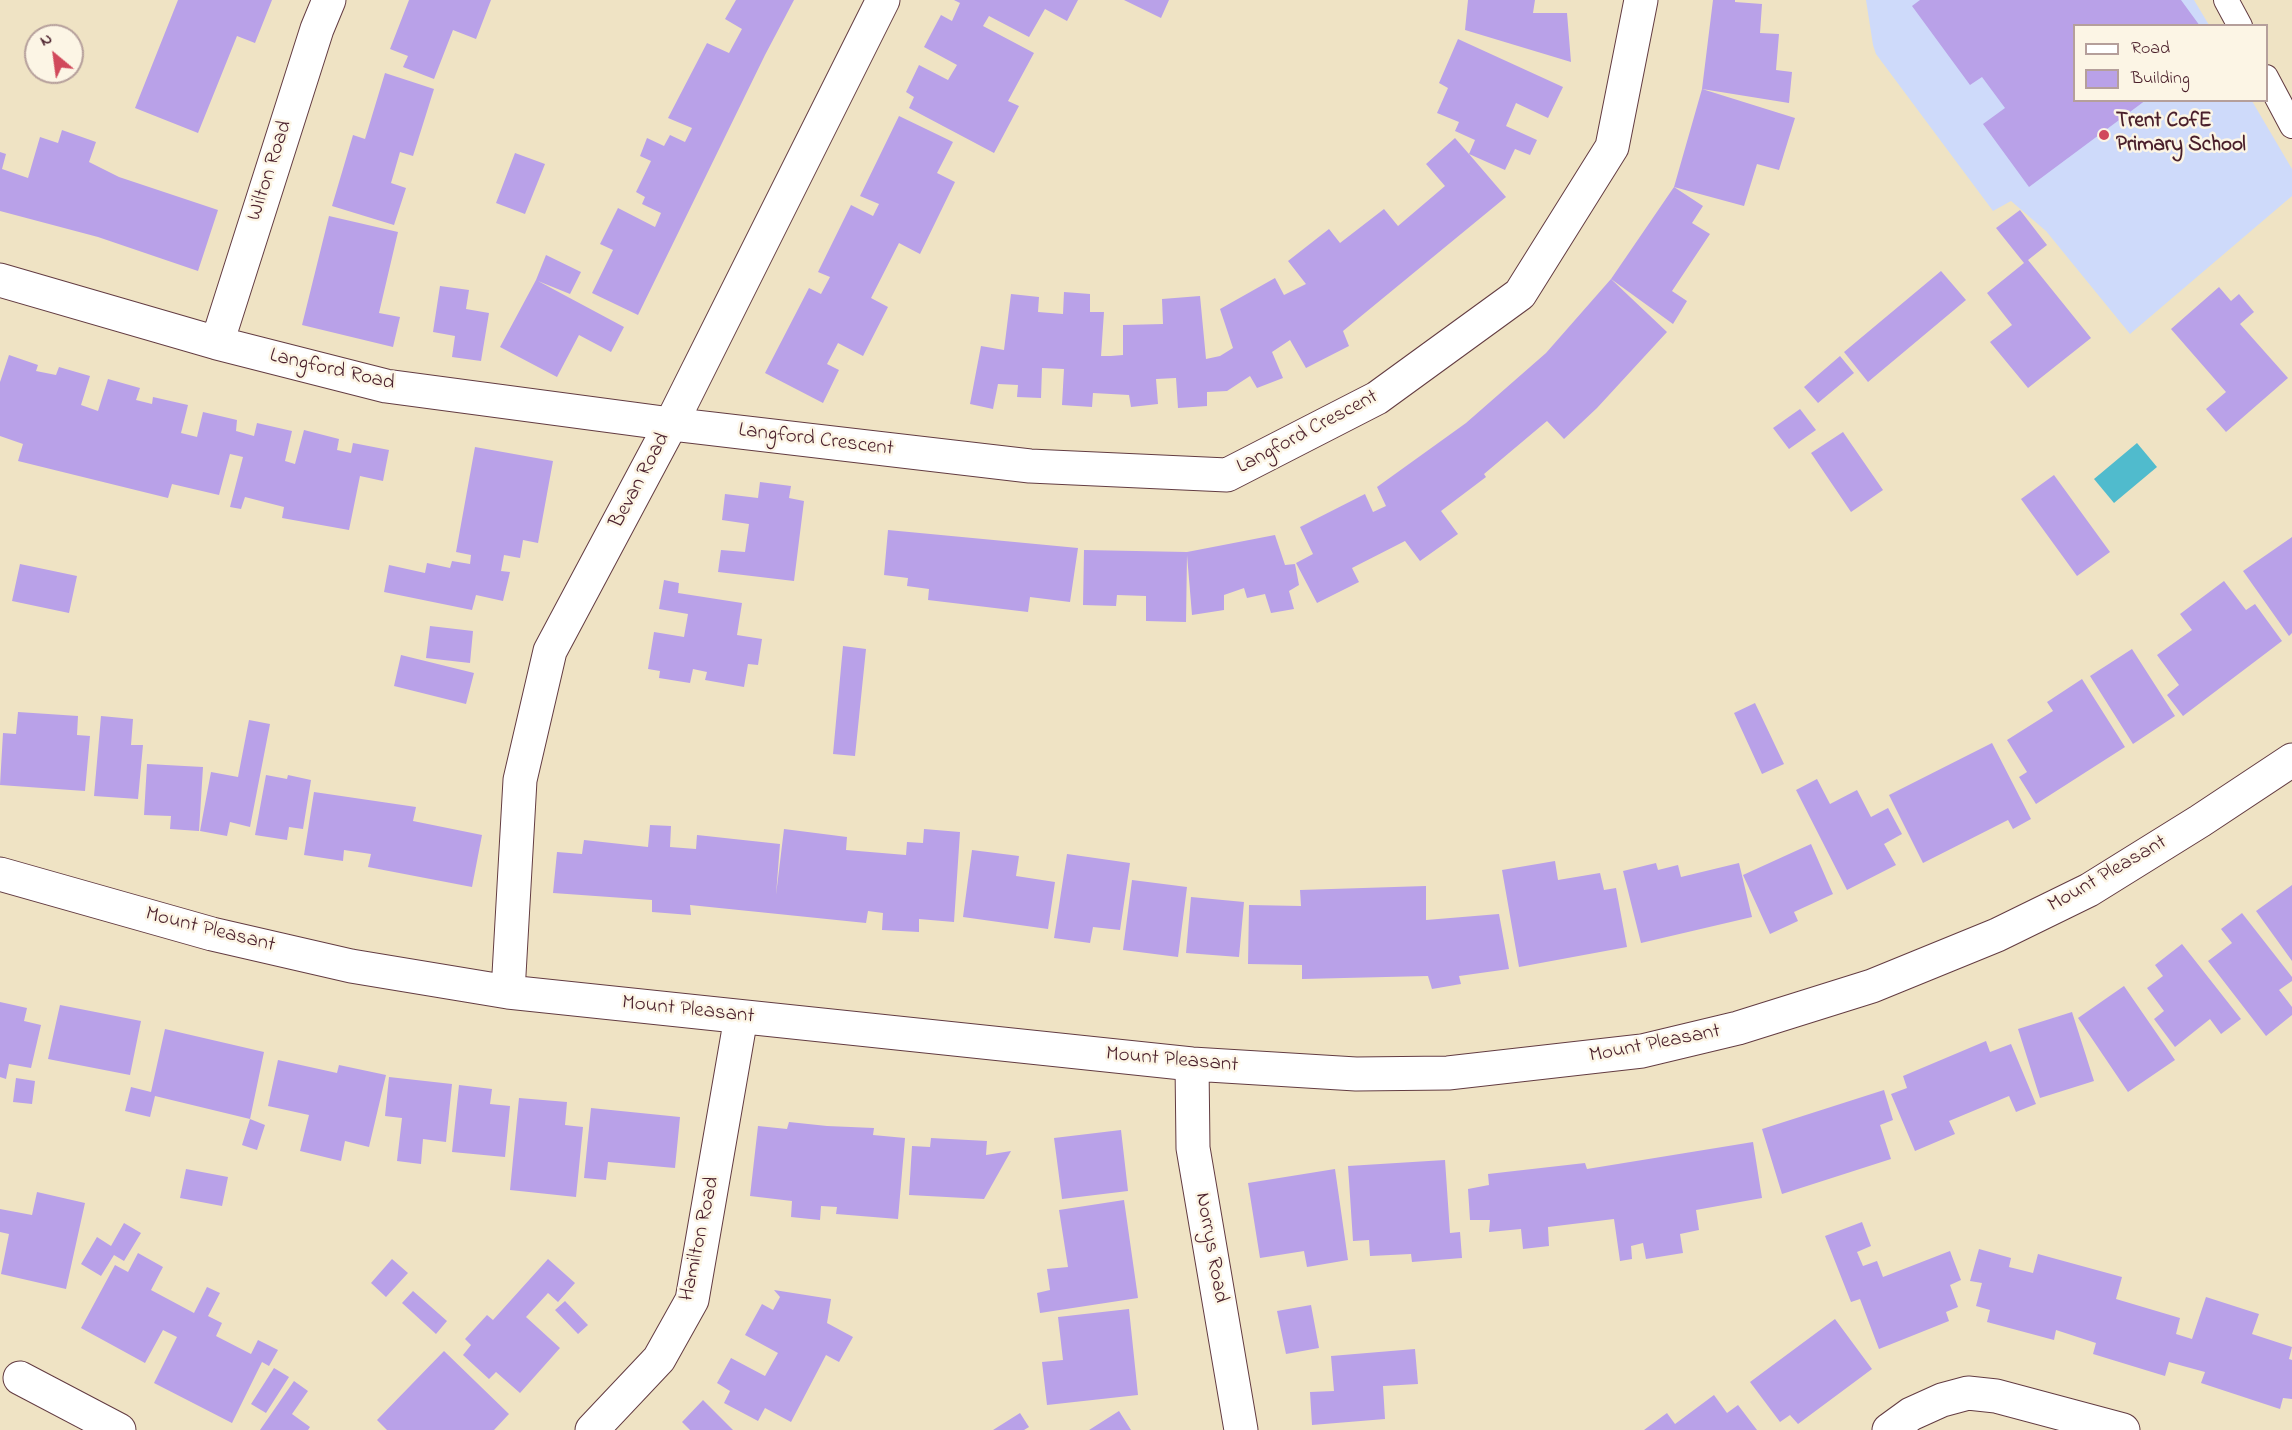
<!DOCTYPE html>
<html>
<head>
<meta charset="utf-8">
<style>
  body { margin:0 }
  #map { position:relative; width:2292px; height:1430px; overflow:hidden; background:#efe3c4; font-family:"Indie Flower",sans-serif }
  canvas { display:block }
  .legend { position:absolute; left:2073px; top:24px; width:195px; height:78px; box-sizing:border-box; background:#fcf5e5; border:2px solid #b59f9b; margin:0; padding:8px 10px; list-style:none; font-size:18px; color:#4a1f2b }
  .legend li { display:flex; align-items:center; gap:12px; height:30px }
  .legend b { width:30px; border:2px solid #b59f9b }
  .north { position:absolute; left:24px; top:24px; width:60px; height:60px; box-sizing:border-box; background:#fcf5e5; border:2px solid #b59f9b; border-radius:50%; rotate:331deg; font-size:16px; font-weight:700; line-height:24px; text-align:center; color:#4a1f2b }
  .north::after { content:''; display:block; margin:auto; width:21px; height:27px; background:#d1495b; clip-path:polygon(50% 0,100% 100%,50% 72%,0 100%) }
</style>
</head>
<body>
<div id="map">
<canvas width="2292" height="1430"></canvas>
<ul class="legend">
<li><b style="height:8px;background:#fff"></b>Road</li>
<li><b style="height:16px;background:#b9a1e8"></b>Building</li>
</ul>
<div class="north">N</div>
</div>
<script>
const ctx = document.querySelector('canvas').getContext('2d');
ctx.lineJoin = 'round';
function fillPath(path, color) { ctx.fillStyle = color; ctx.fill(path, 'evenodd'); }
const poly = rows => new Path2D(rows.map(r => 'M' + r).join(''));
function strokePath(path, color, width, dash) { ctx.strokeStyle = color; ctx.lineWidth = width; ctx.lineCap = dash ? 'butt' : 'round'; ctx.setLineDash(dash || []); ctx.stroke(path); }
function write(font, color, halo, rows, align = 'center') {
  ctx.font = font + ' "Indie Flower",sans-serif'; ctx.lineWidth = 5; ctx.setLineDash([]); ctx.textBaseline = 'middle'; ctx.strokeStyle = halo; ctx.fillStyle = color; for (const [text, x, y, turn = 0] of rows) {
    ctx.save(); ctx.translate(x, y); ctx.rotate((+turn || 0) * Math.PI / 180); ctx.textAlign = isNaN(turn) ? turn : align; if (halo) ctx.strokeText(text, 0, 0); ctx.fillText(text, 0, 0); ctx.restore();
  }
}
fillPath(poly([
  [1866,0,2194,0,2209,25,2074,26,2074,100,2252,101,2292,169,2292,196,2130,334,2046,231,2011,201,1993,211,1876,54,1873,45]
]), '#cedafa');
fillPath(poly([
  [2137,443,2157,467,2114,503,2094,479]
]), '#50bbcd');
fillPath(poly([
  [178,0,272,0,255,43,237,36,198,133,135,108],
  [409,0,491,0,476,39,453,30,434,79,403,67,408,56,390,49],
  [736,0,794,0,765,55,638,315,592,293,613,250,600,244,618,208,655,227,661,213,642,204,645,197,636,192,651,161,640,156,647,138,664,146,670,135,685,142,692,128,668,118,707,43,729,53,742,29,725,19],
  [954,0,1078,0,1067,21,1045,9,1029,37,989,16,983,26,1034,53,1008,101,1019,106,994,153,909,108,914,97,906,92,919,65,948,80,957,65,924,47,941,15,952,21,960,3],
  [1124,0,1169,0,1161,18],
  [1468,0,1535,0,1533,13,1567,13,1571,62,1465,30],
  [1713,0,1735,0,1735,2,1762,4,1760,33,1779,34,1776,70,1792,72,1789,103,1702,89],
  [1920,0,2181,0,2200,26,2074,26,2074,100,2146,100,2029,187,1983,124,2005,108,1982,77,1970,85,1912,6],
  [1458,39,1563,87,1548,118,1516,103,1506,126,1537,140,1530,155,1515,149,1505,170,1469,154,1506,197,1343,331,1349,346,1306,368,1290,340,1272,352,1283,378,1257,388,1250,376,1227,391,1207,392,1207,406,1178,408,1176,378,1156,379,1158,404,1131,407,1129,395,1093,393,1092,407,1062,405,1064,369,1042,368,1041,398,1017,397,1018,385,998,384,993,409,970,404,981,346,1004,350,1011,294,1039,297,1038,312,1063,314,1064,292,1090,294,1090,312,1104,312,1101,356,1111,356,1123,355,1123,325,1163,324,1162,299,1200,296,1206,359,1220,356,1233,348,1220,309,1275,278,1284,295,1306,284,1288,261,1329,229,1340,243,1384,209,1398,226,1445,186,1426,164,1455,138,1469,154,1475,140,1455,131,1459,122,1437,113,1448,88,1439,83],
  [385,73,434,89,413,156,400,152,391,183,406,188,394,225,332,206,353,135,365,139],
  [1702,89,1795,118,1779,170,1757,164,1744,206,1674,187,1703,206,1692,223,1710,234,1672,291,1687,301,1673,324,1611,279,1674,187],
  [899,116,953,142,937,173,955,182,920,254,899,243,871,298,888,307,863,356,838,343,827,364,839,370,823,403,765,373,809,288,821,294,830,277,818,272,851,205,873,216,879,204,860,196],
  [62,130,96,142,89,162,119,177,218,210,198,271,98,237,0,211,0,152,6,154,2,169,28,178,40,137,58,143],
  [515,153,545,164,525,214,496,203],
  [2020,210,2047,245,2028,260,2091,338,2028,388,1990,342,2012,325,1987,293,2024,263,1996,228],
  [329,216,398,232,379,313,400,317,393,347,302,325],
  [546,255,581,272,570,294,538,281,624,327,611,352,579,335,557,377,500,347,536,280],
  [1941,271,1966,300,1868,382,1844,352],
  [1611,279,1667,332,1597,408,1564,439,1547,421,1484,474,1486,477,1441,511,1458,534,1420,561,1405,541,1352,568,1359,582,1317,603,1296,563,1313,554,1300,527,1365,494,1373,512,1386,506,1377,487,1466,423,1546,353],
  [440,286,469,290,466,309,489,313,481,361,452,357,455,336,433,332],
  [2219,287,2231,301,2239,294,2254,312,2240,324,2288,378,2226,432,2206,409,2226,392,2171,329],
  [9,355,38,365,36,371,56,375,59,367,90,376,81,405,98,411,108,379,140,388,136,400,152,404,153,397,188,405,181,433,197,437,203,412,237,420,236,431,254,436,257,423,292,431,285,461,295,464,304,430,339,439,337,450,351,453,353,443,389,450,383,481,360,476,349,530,282,518,284,507,245,497,241,509,230,507,243,457,230,454,219,495,172,484,168,498,18,461,23,444,0,436,0,382],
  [1840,356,1854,373,1818,403,1804,387],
  [1800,409,1816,430,1789,449,1773,428],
  [1843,432,1883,490,1851,512,1811,453],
  [475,447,553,461,538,543,523,540,520,558,504,555,501,571,510,572,503,601,476,595,472,610,384,592,389,565,425,573,427,563,450,568,452,561,470,564,471,555,456,552],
  [2054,475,2110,552,2077,576,2021,499],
  [760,482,791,486,789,498,804,501,794,581,718,572,721,550,745,552,749,524,722,520,725,494,758,498],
  [888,530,1078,548,1070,602,1030,597,1028,612,928,600,929,589,907,586,908,578,884,575],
  [1275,535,1285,565,1295,564,1299,585,1289,591,1294,609,1271,613,1265,594,1247,598,1244,588,1224,595,1224,610,1192,615,1187,555,1186,622,1146,621,1146,596,1117,595,1116,606,1083,605,1084,550,1187,552],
  [2292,537,2292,633,2289,636,2243,571],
  [20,564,77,576,69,613,12,601],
  [664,580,679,583,678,593,742,603,737,635,762,639,758,665,748,664,744,687,705,680,707,672,693,669,690,683,659,678,660,671,648,669,654,632,684,637,688,614,659,609],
  [2224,581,2246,610,2255,604,2282,641,2183,716,2167,695,2179,685,2157,655,2192,630,2180,614],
  [430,626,473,631,470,663,426,658],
  [843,646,866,649,855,756,833,754],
  [2132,649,2175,716,2133,744,2090,676],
  [401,655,474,673,466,704,394,686],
  [2082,679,2125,747,2036,804,2019,777,2027,772,2007,740,2053,711,2047,702],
  [1755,703,1784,764,1762,774,1734,713],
  [18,712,78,716,77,735,90,736,85,791,0,785,3,733,16,734],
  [101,716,133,719,131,745,143,745,138,799,94,796],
  [249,720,270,724,250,827,230,822,227,836,200,831,211,772,238,777],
  [1992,743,2031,819,2013,829,2008,820,1923,863,1889,795],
  [147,764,203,767,199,831,170,829,171,816,144,815],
  [266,775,287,779,288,775,311,780,303,829,289,827,287,840,255,835],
  [1817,779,1830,804,1857,790,1871,817,1888,808,1902,834,1884,844,1896,865,1847,890,1796,790],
  [314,792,416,807,413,821,482,835,472,887,368,867,371,854,344,850,343,861,304,855],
  [650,825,671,826,670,847,696,849,697,835,780,844,776,895,784,829,847,837,846,850,906,855,907,842,923,843,924,829,960,832,954,922,919,919,919,932,882,930,883,913,868,911,866,923,690,905,691,915,652,912,652,900,553,893,557,852,582,854,584,840,648,847],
  [1811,844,1833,894,1794,912,1798,921,1770,934,1743,875],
  [972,850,1019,856,1016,876,1055,882,1048,929,963,917],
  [1067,854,1130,863,1120,930,1093,927,1090,943,1054,938],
  [1555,861,1558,880,1600,873,1604,890,1616,888,1627,947,1519,967,1502,870],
  [1656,863,1658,870,1678,865,1681,877,1739,863,1752,917,1641,943,1623,871],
  [1132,880,1187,887,1178,957,1123,950],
  [2292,885,2292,961,2256,911],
  [1426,886,1426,920,1499,914,1509,969,1459,976,1461,984,1432,989,1428,976,1302,979,1302,965,1248,964,1249,905,1301,906,1300,890],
  [1191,897,1244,902,1239,957,1186,953],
  [2242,913,2292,977,2292,981,2279,990,2292,1007,2292,1015,2266,1036,2208,961,2232,943,2221,929],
  [2182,944,2241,1019,2221,1034,2210,1019,2175,1047,2154,1019,2164,1011,2147,988,2163,976,2155,965],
  [2124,986,2175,1060,2128,1092,2078,1018],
  [0,1002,27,1008,24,1021,41,1025,31,1068,9,1064,6,1079,0,1077],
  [60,1005,141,1021,130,1075,48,1059],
  [2072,1012,2094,1081,2040,1098,2018,1029],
  [165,1029,264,1052,250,1119,265,1125,257,1150,242,1145,250,1119,155,1096,150,1117,125,1111,131,1087,151,1092],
  [1986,1041,1990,1052,2011,1044,2036,1104,2016,1112,2009,1096,1949,1121,1955,1134,1915,1151,1891,1094,1907,1088,1903,1076],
  [278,1060,337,1073,339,1065,386,1075,369,1147,345,1141,341,1161,300,1151,309,1115,268,1106],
  [389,1077,452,1084,446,1142,423,1139,421,1164,397,1161,402,1118,385,1116],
  [16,1078,35,1081,32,1104,13,1102],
  [459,1085,492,1089,490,1104,510,1106,505,1157,452,1152],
  [1884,1090,1893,1120,1880,1125,1891,1159,1782,1194,1762,1129],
  [519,1098,567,1102,565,1125,583,1127,576,1197,510,1190],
  [591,1108,680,1117,675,1168,608,1162,606,1180,584,1178],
  [789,1122,827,1126,874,1128,873,1135,905,1138,898,1219,836,1214,837,1207,821,1206,820,1220,791,1217,792,1201,750,1196,758,1126,787,1129],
  [1121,1130,1128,1191,1062,1199,1054,1138],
  [931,1138,987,1141,986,1155,1011,1151,984,1199,909,1195,912,1146,930,1147],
  [1753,1142,1762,1198,1696,1210,1699,1230,1680,1234,1683,1253,1646,1259,1643,1243,1631,1246,1632,1259,1620,1261,1614,1219,1548,1227,1549,1246,1523,1249,1521,1229,1489,1232,1490,1220,1470,1220,1468,1189,1489,1185,1488,1174,1585,1163,1587,1169],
  [1445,1160,1450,1233,1460,1232,1462,1258,1412,1262,1411,1254,1370,1256,1369,1240,1353,1241,1348,1166],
  [186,1169,228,1177,222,1206,180,1198],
  [1335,1169,1348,1260,1307,1267,1304,1251,1260,1258,1248,1183],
  [37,1192,85,1203,66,1289,1,1274,9,1234,0,1232,0,1209,32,1215],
  [1124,1200,1138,1298,1040,1313,1037,1293,1050,1290,1047,1269,1068,1267,1059,1210],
  [1862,1222,1871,1246,1857,1252,1863,1266,1877,1261,1883,1277,1950,1251,1961,1280,1950,1285,1958,1307,1946,1312,1949,1321,1879,1349,1860,1299,1851,1302,1825,1236],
  [124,1223,141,1233,124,1261,114,1255,101,1276,81,1264,97,1237,111,1246],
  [1979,1249,2011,1258,2009,1267,2033,1273,2038,1254,2122,1277,2116,1299,2180,1318,2176,1334,2192,1339,2206,1297,2259,1314,2252,1334,2292,1347,2289,1359,2292,1360,2292,1399,2283,1398,2280,1409,2201,1383,2205,1372,2183,1366,2169,1362,2165,1376,2093,1354,2096,1343,2056,1330,2054,1340,1987,1322,1990,1310,1976,1306,1982,1283,1970,1281],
  [138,1253,163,1267,151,1290,194,1313,207,1287,220,1293,208,1316,222,1323,216,1336,251,1354,258,1340,278,1350,269,1366,262,1362,232,1423,154,1383,177,1337,163,1330,145,1363,81,1328,115,1265,128,1272],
  [392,1259,408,1273,386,1297,371,1283],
  [548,1259,575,1283,558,1302,548,1293,526,1317,560,1348,520,1393,496,1372,489,1379,463,1355,471,1345,465,1339,487,1315,493,1320],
  [774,1290,831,1299,827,1323,853,1337,839,1362,826,1355,791,1422,765,1408,758,1421,724,1403,730,1391,717,1383,731,1358,765,1376,778,1353,745,1335,762,1304,773,1310,780,1297],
  [413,1291,447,1321,436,1334,402,1303],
  [565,1301,588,1325,578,1334,555,1310],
  [1311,1305,1319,1348,1286,1354,1277,1311],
  [1129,1309,1138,1395,1047,1405,1042,1362,1063,1360,1058,1317],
  [1835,1319,1872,1369,1798,1424,1790,1415,1780,1422,1750,1382],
  [1415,1349,1418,1384,1383,1386,1385,1419,1312,1425,1310,1392,1334,1391,1331,1356],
  [444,1351,509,1414,494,1430,387,1430,377,1420],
  [274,1368,289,1377,266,1413,251,1404],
  [294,1381,308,1391,292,1414,310,1427,308,1430,260,1430],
  [1714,1395,1727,1413,1738,1405,1757,1430,1644,1430,1667,1413,1675,1424],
  [703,1400,733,1430,690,1430,682,1422],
  [1119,1411,1131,1430,1089,1430],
  [1020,1413,1029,1427,1024,1430,993,1430]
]), '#b9a1e8');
const service = poly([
  [2226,0,2240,26],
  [2266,77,2292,126]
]);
const minor = poly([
  [0,280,217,343,386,386,671,424,1030,466,1227,475,1377,398,1520,294,1612,147,1641,0],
  [217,343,317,29,329,0],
  [0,874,212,934,351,966,508,992,1192,1064,1356,1074,1448,1073,1642,1051,1738,1028,1872,986,1997,935,2089,890,2200,821,2292,760],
  [508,992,520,780,550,651,671,424,883,0],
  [1192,1064,1193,1148,1241,1430],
  [20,1378,119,1430],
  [592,1430,659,1359,692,1300,741,1017],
  [1889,1430,1911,1414,1942,1400,1968,1393,1996,1396,2123,1430]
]);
strokePath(service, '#633c42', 26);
strokePath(minor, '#633c42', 35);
strokePath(service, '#fff', 24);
strokePath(minor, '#fff', 33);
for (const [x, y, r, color] of [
  [2104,135,6,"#d1495b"]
]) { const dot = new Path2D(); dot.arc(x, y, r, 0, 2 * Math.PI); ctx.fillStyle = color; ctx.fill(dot); strokePath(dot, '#fcf5e5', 2); }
write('bold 21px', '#4a1f2b', '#fcf5e5', [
  ["Trent CofE",2116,123],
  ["Primary School",2116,147]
], 'left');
write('21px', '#4a1f2b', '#fcf5e5', [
  ["Wilton Road",271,171,-72],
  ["Langford Road",332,371,13],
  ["Langford Crescent",1308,433,-28],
  ["Langford Crescent",816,441,7],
  ["Bevan Road",641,481,-62],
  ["Mount Pleasant",2108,875,-30],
  ["Mount Pleasant",210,931,14],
  ["Mount Pleasant",688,1011,6],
  ["Mount Pleasant",1655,1045,-11],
  ["Mount Pleasant",1172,1061,5],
  ["Hamilton Road",701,1239,-78],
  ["Norrys Road",1210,1248,80]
]);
</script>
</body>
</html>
